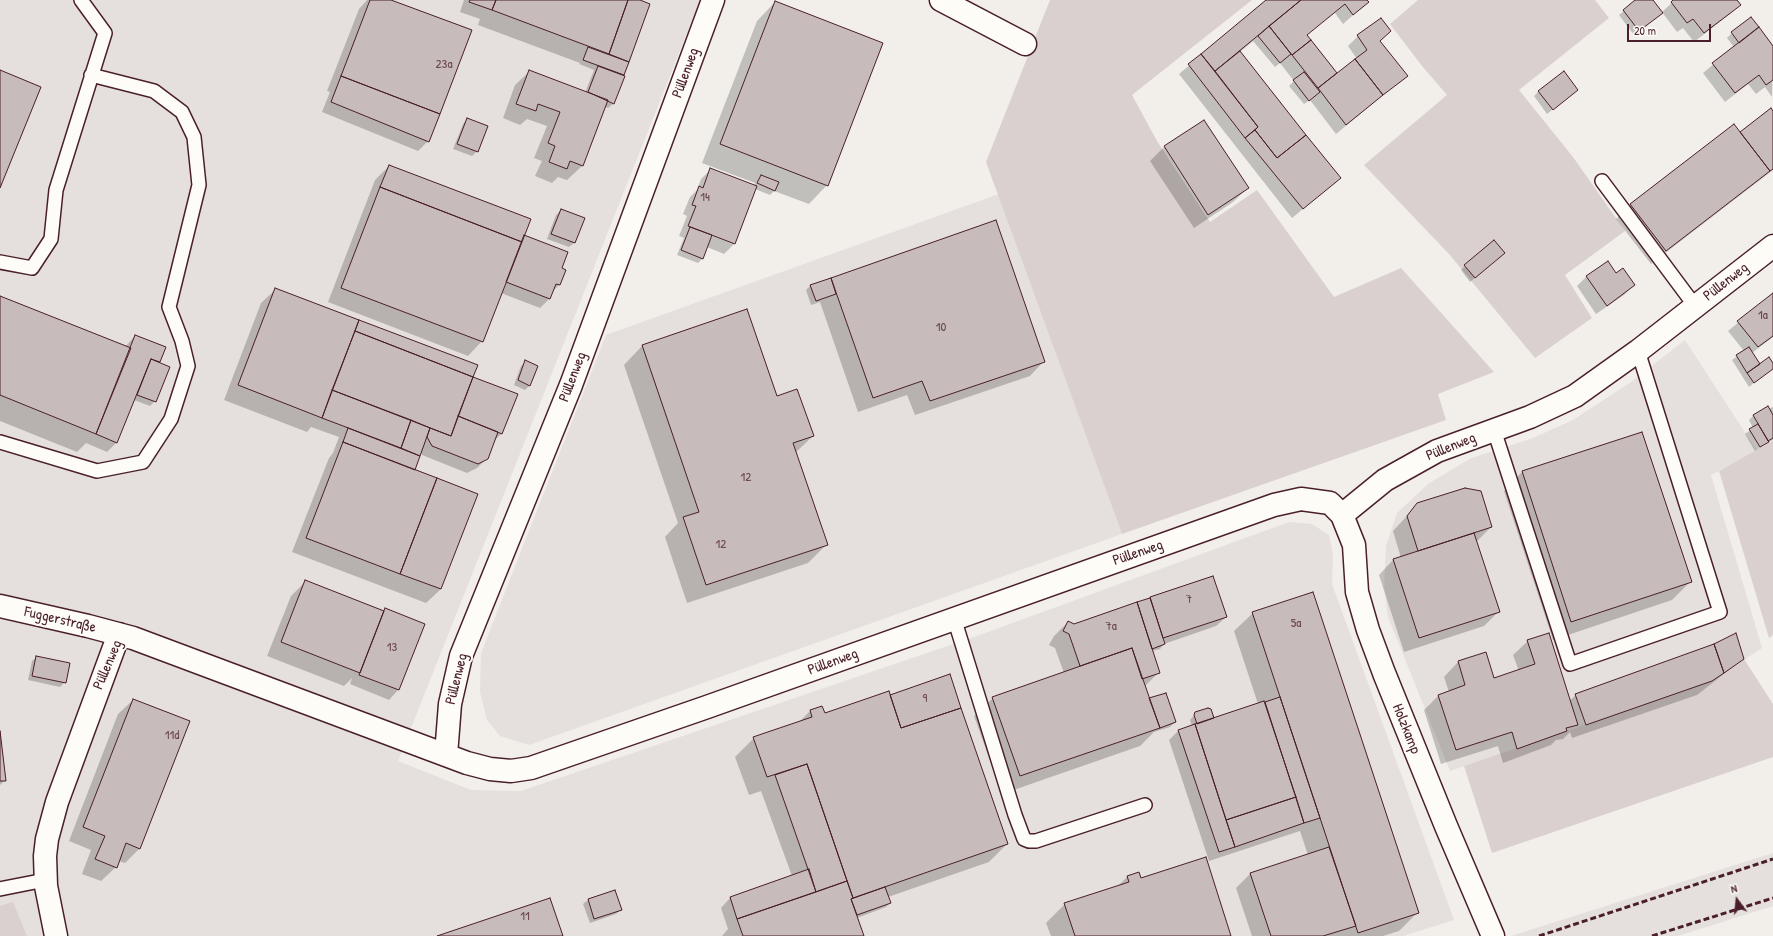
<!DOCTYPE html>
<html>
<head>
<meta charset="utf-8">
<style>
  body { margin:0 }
  #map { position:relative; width:1773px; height:936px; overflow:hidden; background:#f2efeb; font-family:"Patrick Hand",sans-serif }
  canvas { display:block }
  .north { position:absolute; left:1717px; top:880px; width:40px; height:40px; -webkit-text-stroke:3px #fdfcf7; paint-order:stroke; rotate:345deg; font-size:11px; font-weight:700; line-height:16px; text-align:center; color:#4a1f2b }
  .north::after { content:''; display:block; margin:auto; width:14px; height:18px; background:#4a1f2b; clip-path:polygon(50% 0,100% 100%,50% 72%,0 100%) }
  .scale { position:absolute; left:1627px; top:24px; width:84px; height:18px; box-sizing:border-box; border:2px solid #4a1f2b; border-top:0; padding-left:5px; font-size:12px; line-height:14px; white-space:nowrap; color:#4a1f2b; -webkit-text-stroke:3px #fdfcf7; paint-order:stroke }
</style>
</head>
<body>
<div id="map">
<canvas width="1773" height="936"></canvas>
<div class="north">N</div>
<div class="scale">20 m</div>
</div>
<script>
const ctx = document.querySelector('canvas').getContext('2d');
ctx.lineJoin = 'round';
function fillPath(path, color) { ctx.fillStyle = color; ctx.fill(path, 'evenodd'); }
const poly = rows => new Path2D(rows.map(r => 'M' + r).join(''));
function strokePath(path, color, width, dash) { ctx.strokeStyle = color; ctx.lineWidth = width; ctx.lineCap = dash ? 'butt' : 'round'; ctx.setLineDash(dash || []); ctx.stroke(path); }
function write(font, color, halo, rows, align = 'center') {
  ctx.font = font + ' "Patrick Hand",sans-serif'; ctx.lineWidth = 4; ctx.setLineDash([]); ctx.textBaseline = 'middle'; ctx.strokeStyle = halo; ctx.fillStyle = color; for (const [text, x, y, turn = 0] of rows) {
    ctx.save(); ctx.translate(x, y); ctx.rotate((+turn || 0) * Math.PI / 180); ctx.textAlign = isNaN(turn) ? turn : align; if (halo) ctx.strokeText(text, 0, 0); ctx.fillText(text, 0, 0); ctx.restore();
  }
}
fillPath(poly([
  [0,0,700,0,398,761,471,790,521,791,977,636,1289,522,1312,524,1329,535,1333,555,1332,584,1454,920,1403,936,0,936],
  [999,194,1122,534,529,745,500,736,487,720,480,692,481,653,606,335],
  [1685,340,1757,451,1711,475,1762,648,1712,681,1450,771,1388,617,1384,586,1386,546,1397,513,1428,484,1469,459,1533,438,1573,420,1631,382],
  [1773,853,1773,906,1678,936,1511,936]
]), '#e5dfdd');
fillPath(poly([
  [1050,0,1252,0,1132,95,1157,141,1210,222,1257,190,1334,297,1401,268,1494,372,1438,394,1446,420,1122,534,986,162],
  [1418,0,1595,0,1609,18,1519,90,1573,157,1625,231,1565,275,1592,318,1535,358,1449,254,1364,165,1447,95,1422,66,1390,24],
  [1773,441,1773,635,1769,638,1719,471],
  [1744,659,1773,704,1773,757,1492,853,1464,766,1712,681],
  [13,902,27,936,0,936,0,906]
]), '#d9d0cf');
fillPath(poly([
  [367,0,388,0,428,141,418,151,322,112,330,92,327,91,359,9],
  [464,0,637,0,628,61,613,104,608,108,605,107,582,166,567,180,558,177,552,183,535,176,542,161,534,158,547,126,527,119,520,125,503,118,515,85,530,71,585,93,594,70,579,64,580,63,478,25,480,19,460,12],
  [1267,0,1366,0,1368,2,1343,24,1335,13,1349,0,1302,38,1306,37,1336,75,1357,59,1348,46,1358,36,1379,41,1406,76,1336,134,1310,100,1304,104,1289,86,1294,81,1280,63,1275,67,1253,41,1240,52,1340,178,1292,218,1179,74],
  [1637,0,1652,0,1657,17,1634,35,1619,15],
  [1675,0,1736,0,1740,5,1730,14,1694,42,1683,28,1677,32,1662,12],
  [775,2,827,185,809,204,774,191,770,195,755,189,734,244,724,254,707,247,703,258,698,263,677,255,684,238,679,236,687,216,683,214,690,197,697,190,701,179,711,169,754,186,755,183,702,163,757,21],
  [1732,33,1773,48,1772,97,1765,87,1756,94,1748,84,1725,102,1703,73,1734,47,1727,38],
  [1539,91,1572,94,1547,114,1534,96],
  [1773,113,1773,170,1651,264,1616,219,1630,205,1734,126,1740,133],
  [467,119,477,151,472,156,453,149,463,124],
  [1204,121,1248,188,1233,202,1194,228,1150,161,1164,147],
  [389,166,564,270,559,285,552,292,549,299,540,308,501,293,482,341,468,356,328,302,375,180],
  [561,210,583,219,574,243,569,247,547,239,556,215],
  [1499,257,1470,282,1461,270,1465,266],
  [1607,262,1616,274,1634,285,1624,295,1596,314,1577,286,1586,277],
  [831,279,1044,361,1030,376,915,415,907,395,858,412,820,302,811,305,806,290,811,285],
  [276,289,476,366,472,376,502,433,494,441,487,458,477,468,467,473,422,455,420,452,413,470,441,589,426,603,292,552,329,458,333,453,339,437,311,427,307,432,224,400,261,303],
  [1773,294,1773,337,1752,353,1760,365,1773,365,1773,368,1749,387,1732,360,1744,351,1728,331],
  [0,297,125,347,135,336,164,348,158,363,155,401,150,406,134,400,117,442,107,452,86,443,77,452,0,421],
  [746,310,776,397,813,436,795,453,827,544,808,563,687,603,665,537,678,523,624,365,642,346],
  [526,362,530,385,525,390,514,385,521,366],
  [1773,407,1773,440,1755,451,1745,434,1753,428,1749,420,1754,415],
  [1642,433,1691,581,1672,600,1553,640,1504,491,1522,472],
  [1418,504,1491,527,1476,542,1499,611,1484,626,1404,652,1379,575,1393,560,1401,558,1393,531],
  [1212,577,1226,617,1216,626,1164,644,1160,649,1152,651,1159,672,1144,687,1149,699,1175,722,1170,727,1154,732,1140,746,1002,794,974,716,993,698,1064,673,1055,648,1049,645,1054,636,1068,622,1074,625],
  [305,582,383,612,385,609,424,624,398,690,389,700,350,684,352,678,344,686,267,656,291,596],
  [1253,613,1418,912,1399,931,1383,936,1252,936,1236,888,1250,874,1308,855,1300,831,1209,861,1169,740,1179,730,1192,726,1190,720,1196,713,1209,720,1258,704,1234,631],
  [1528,641,1569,701,1576,695,1743,659,1697,695,1572,738,1570,732,1563,739,1556,740,1551,745,1503,763,1498,746,1441,764,1424,710,1438,696,1449,692,1444,677,1458,662,1485,653,1494,679,1519,671,1513,655],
  [37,657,65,682,60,687,28,680,32,661],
  [133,700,189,721,139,849,125,863,119,861,116,867,101,881,82,874,91,850,69,841,118,714],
  [822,707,824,714,1007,844,989,862,888,897,890,903,886,907,857,918,863,936,722,936,728,929,721,908,730,898,792,876,761,791,749,795,735,757,754,738,798,723,810,711],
  [0,732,5,780,0,785],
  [1139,873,1141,879,1230,936,1051,936,1046,923,1065,904,1117,887,1127,877],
  [615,891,621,910,616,914,590,923,583,904,588,900]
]), '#0003');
const building = poly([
  [370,0,391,0,472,30,440,114,341,76,370,0],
  [470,0,496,0,492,10,469,2,470,0],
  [496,0,628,0,609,54,492,10,496,0],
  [628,0,640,0,650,4,629,62,609,54,628,0],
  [1266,0,1301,0,1215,71,1201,54,1266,0],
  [1301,0,1367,0,1369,2,1353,15,1345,4,1307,35,1311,40,1292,55,1269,26,1301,0],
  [1635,0,1653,0,1663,13,1639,31,1623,10,1635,0],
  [1673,0,1737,0,1741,5,1704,33,1693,19,1687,23,1671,2,1673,0],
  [775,1,883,43,828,186,720,144,775,1],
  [1751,17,1759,27,1739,43,1731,32,1751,17],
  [1381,18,1391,31,1380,41,1408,76,1383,95,1355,59,1367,50,1357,35,1381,18],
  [1269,26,1291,54,1280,63,1258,36,1269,26],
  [1759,27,1773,46,1773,80,1766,85,1759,75,1735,93,1712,63,1759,27],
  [1311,40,1337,73,1318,88,1292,55,1311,40],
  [588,47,629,62,624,75,583,60,588,47],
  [1240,51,1306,135,1277,158,1255,130,1258,127,1215,71,1240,51],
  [1201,54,1258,127,1245,138,1188,64,1201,54],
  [1355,59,1383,95,1346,125,1318,88,1355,59],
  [598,66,625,76,614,104,588,92,598,66],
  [0,70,41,87,0,188,0,70],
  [529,70,608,100,583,166,570,161,567,169,549,162,555,146,548,143,560,112,538,104,536,111,516,104,529,70],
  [1564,71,1578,90,1553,110,1538,91,1564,71],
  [1304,72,1320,92,1309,101,1293,80,1304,72],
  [341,76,440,114,429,142,331,102,341,76],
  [1771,108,1773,111,1773,169,1770,171,1740,132,1771,108],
  [467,118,488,126,478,152,457,144,467,118],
  [1204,120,1249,188,1208,215,1164,146,1204,120],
  [1734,124,1770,171,1666,251,1630,204,1734,124],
  [1255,130,1277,158,1306,135,1341,178,1303,209,1245,138,1255,130],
  [389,165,531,219,522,242,380,187,389,165],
  [710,168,757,186,735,244,688,226,696,206,692,205,699,186,703,188,710,168],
  [761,175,779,182,775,191,757,183,761,175],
  [380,187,522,242,483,342,341,288,380,187],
  [561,209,585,218,575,243,551,234,561,209],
  [996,220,1045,362,930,401,922,381,873,398,831,278,996,220],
  [690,227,712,235,703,259,681,250,690,227],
  [524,235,568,252,562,268,566,270,560,285,556,284,550,299,506,282,524,235],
  [1494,240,1505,253,1475,278,1464,265,1494,240],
  [1608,261,1616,273,1623,268,1635,285,1607,306,1586,276,1608,261],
  [831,278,836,294,816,301,810,285,831,278],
  [275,288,359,320,322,418,238,385,275,288],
  [1773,293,1773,336,1758,347,1737,321,1773,293],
  [0,296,131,348,96,434,0,395,0,296],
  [747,309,777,396,797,389,814,436,793,443,828,545,706,585,683,517,699,512,642,345,747,309],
  [359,320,478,365,473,377,355,331,359,320],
  [355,331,473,377,451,436,332,390,355,331],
  [135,335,166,347,160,362,151,359,117,443,96,434,135,335],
  [1749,347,1760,364,1747,373,1736,355,1749,347],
  [1769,357,1773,363,1773,369,1754,383,1747,373,1769,357],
  [151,359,170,367,156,402,137,395,151,359],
  [525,360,538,366,530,386,518,380,525,360],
  [473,377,518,394,502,434,458,416,473,377],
  [332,390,411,420,401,448,322,418,332,390],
  [1768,406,1773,415,1773,438,1768,441,1753,415,1768,406],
  [458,416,498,432,488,459,478,464,432,446,427,437,430,428,451,436,458,416],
  [411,420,430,428,420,456,401,448,411,420],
  [1758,424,1769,442,1760,447,1749,429,1758,424],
  [348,428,420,456,415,470,343,442,348,428],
  [1642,432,1692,582,1571,622,1522,471,1642,432],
  [343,442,437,478,400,574,306,538,343,442],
  [437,478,478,494,441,589,400,574,437,478],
  [1465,488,1481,491,1492,527,1418,551,1407,516,1417,503,1465,488],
  [1474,533,1500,612,1419,638,1393,559,1474,533],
  [1213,576,1227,617,1163,638,1150,597,1213,576],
  [305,580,384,611,360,673,281,642,305,580],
  [1313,592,1419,913,1358,933,1252,612,1313,592],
  [1150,598,1165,644,1152,649,1137,602,1150,598],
  [1137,602,1160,673,1142,679,1132,648,1080,666,1069,634,1063,631,1068,621,1074,624,1137,602],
  [385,608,425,624,399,690,359,675,385,608],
  [1549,633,1578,725,1566,728,1567,731,1517,749,1512,732,1456,750,1438,695,1465,685,1458,661,1486,652,1494,678,1535,664,1527,640,1549,633],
  [1736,633,1744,659,1724,673,1714,644,1736,633],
  [1714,644,1724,673,1712,681,1586,725,1575,694,1714,644],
  [1132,648,1160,728,1020,776,992,697,1132,648],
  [36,656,70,663,66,683,32,676,36,656],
  [950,674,961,708,901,728,890,695,950,674],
  [889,691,901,728,961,708,1008,844,853,898,807,764,767,777,753,737,812,717,810,710,822,706,825,713,889,691],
  [1166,693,1176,722,1160,728,1149,698,1166,693],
  [1280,697,1320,818,1304,823,1265,702,1280,697],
  [133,699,190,721,140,849,126,843,117,868,95,859,105,836,83,827,133,699],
  [1264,701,1296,797,1226,820,1195,724,1264,701],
  [1208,708,1211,709,1214,718,1197,724,1194,715,1195,712,1208,708],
  [1195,724,1235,847,1219,852,1178,730,1195,724],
  [0,731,6,781,0,781,0,731],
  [807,764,847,881,816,892,775,775,807,764],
  [1296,797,1304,823,1235,847,1226,820,1296,797],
  [1329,847,1356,926,1323,936,1271,936,1250,873,1329,847],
  [1206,857,1231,936,1075,936,1064,903,1129,882,1127,876,1139,872,1141,878,1206,857],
  [809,869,816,892,737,919,730,897,809,869],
  [847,881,853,898,851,899,864,936,743,936,737,919,847,881],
  [885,887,891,903,857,915,851,899,885,887],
  [615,890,622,910,594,919,588,899,615,890],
  [550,898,563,936,437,936,550,898]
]);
fillPath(building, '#c8bbbb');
strokePath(building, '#4a1f2b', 1);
const lane = poly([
  [1602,181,1695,306],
  [0,262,32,268,51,239,56,190,105,33,81,0],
  [1494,430,1570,664,1720,612,1638,351],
  [0,442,97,471,143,462,171,419,188,366,182,341,169,307,199,185,194,137,182,112,154,91,91,75],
  [954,618,1015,815,1024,839,1029,841,1036,841,1145,805],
  [0,889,45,880]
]);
const street = poly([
  [941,0,1025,44],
  [1342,515,1385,480,1437,451,1530,417,1575,396,1638,351,1773,246],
  [0,606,88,626,133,638,467,763,490,769,511,771,531,768,707,707,1274,505,1301,499,1330,503,1342,515,1354,545,1357,592,1368,630,1384,673,1446,826,1493,936],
  [446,755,450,704,461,656,571,385,713,0],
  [56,936,46,886,45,856,47,839,57,802,119,634]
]);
strokePath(lane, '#4a1f2b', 16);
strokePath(street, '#4a1f2b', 25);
strokePath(lane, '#fdfcf7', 13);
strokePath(street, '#fdfcf7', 22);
strokePath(poly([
  [1539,936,1773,859],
  [1652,936,1773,898]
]), '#4a1f2b', 3, [6, 3]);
write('13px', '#6a464f', null, [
  ["23a",444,65],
  ["14",705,198],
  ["1a",1763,316],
  ["10",941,328],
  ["12",746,478],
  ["12",721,545],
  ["7",1189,600],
  ["5a",1296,624],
  ["7a",1111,627],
  ["13",392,648],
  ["9",925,699],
  ["11d",172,736],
  ["11",525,917]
]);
write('15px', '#4a1f2b', '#fdfcf7', [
  ["Püllenweg",686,73,-70],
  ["Püllenweg",1726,282,-38],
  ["Püllenweg",573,377,-69],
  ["Püllenweg",1451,447,-22],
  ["Püllenweg",1138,553,-19],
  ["Fuggerstraße",60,620,13],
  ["Püllenweg",833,662,-20],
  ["Püllenweg",108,665,-67],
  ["Püllenweg",457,679,-76],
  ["Holzkamp",1406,729,68]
]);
</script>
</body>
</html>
